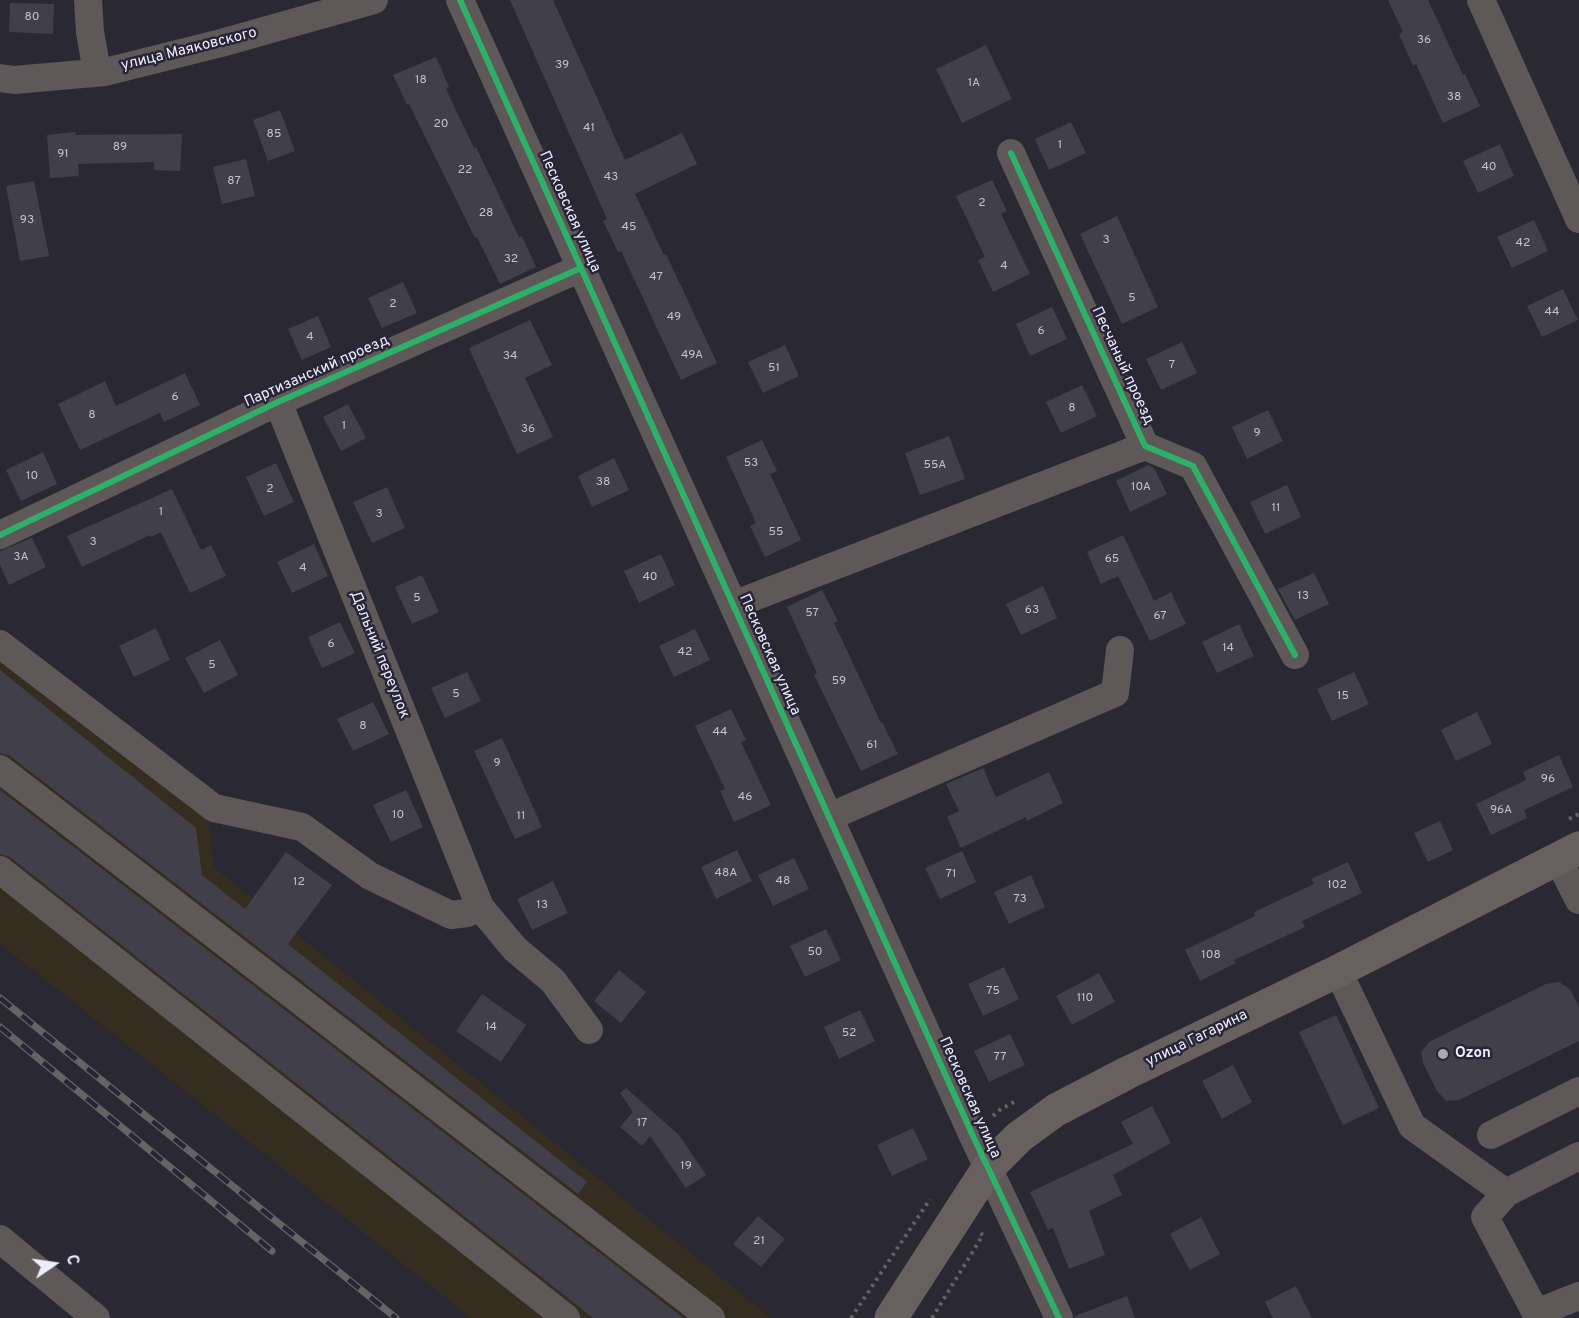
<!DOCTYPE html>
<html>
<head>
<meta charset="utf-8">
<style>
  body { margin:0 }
  #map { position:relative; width:1579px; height:1318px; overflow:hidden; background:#2a2933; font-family:Overpass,sans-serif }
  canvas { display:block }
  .north { position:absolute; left:24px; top:1234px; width:60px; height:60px; -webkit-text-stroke:4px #272537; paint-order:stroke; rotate:77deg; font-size:16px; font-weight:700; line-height:24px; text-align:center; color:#edecf9 }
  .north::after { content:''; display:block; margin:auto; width:21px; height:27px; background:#edecf9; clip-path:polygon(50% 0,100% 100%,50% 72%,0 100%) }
</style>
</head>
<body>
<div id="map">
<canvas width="1579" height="1318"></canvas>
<div class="north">С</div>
</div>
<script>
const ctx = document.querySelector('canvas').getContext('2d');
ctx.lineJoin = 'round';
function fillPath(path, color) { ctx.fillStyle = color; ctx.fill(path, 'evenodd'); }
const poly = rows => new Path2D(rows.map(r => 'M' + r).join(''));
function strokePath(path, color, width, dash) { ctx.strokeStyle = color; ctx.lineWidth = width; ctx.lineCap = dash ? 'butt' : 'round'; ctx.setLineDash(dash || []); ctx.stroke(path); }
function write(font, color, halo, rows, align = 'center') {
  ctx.font = font + ' Overpass,sans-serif'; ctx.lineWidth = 5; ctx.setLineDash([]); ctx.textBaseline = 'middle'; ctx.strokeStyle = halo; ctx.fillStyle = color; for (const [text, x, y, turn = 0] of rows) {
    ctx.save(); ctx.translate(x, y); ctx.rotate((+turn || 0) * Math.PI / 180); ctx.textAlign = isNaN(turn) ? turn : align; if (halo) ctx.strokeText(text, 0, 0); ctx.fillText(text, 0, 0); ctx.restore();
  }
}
fillPath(poly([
  [0,655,207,812,214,867,771,1318,471,1318,0,944]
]), '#342d20');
fillPath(poly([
  [510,0,553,0,625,160,682,133,697,164,635,194,664,255,666,254,717,363,681,380,621,251,618,252,603,221,607,219],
  [1388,0,1428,0,1463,75,1465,74,1480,106,1443,123,1416,64,1413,66,1399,34,1403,32],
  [10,3,54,4,53,34,9,32],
  [986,45,1012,99,962,123,936,69],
  [436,57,449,87,446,89,474,148,476,147,519,237,522,236,536,267,500,284,477,237,475,238,409,104,407,105,393,75],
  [280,110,295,151,268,161,253,120],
  [1071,122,1086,153,1049,170,1035,139],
  [75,132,76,135,182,134,180,171,154,170,154,162,78,164,79,176,50,178,47,135],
  [1500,144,1514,176,1478,193,1463,161],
  [246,159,255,196,222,204,213,167],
  [992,180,1007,211,1001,214,1030,274,993,292,978,260,985,257,956,196],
  [34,181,49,256,20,261,6,186],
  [1117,216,1158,307,1122,324,1080,234],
  [1534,220,1548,251,1512,268,1497,237],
  [403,282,417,313,382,328,368,298],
  [1563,289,1578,320,1542,337,1527,306],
  [1052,307,1067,339,1030,356,1016,324],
  [318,316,331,347,302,360,288,329],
  [530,320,552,365,525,378,553,437,517,454,469,348],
  [1182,342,1197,373,1161,390,1146,359],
  [785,345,799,376,763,393,748,362],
  [185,373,200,405,164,422,160,413,80,450,58,404,105,381,116,406],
  [1082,385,1097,416,1061,433,1046,402],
  [348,404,366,438,341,451,323,417],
  [1268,410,1283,441,1247,459,1232,427],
  [949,436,965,479,920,495,905,453],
  [762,440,777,471,770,474,801,540,765,557,750,526,756,523,726,457],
  [43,452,57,484,21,501,6,470],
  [614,458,629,490,592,507,578,476],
  [276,463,294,502,264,516,246,477],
  [1148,465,1154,468,1167,494,1130,512,1116,481],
  [1287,485,1301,517,1265,534,1250,502],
  [387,487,405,528,372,543,353,502],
  [172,489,201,550,211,545,226,576,190,593,161,532,151,537,150,535,82,567,67,536],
  [1123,535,1154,601,1171,592,1186,624,1150,641,1118,576,1101,584,1087,552],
  [32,538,46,567,9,585,0,565,0,551],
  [314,544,328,576,292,593,277,562],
  [661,554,675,585,639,603,624,571],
  [1314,573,1329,604,1295,620,1278,589],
  [422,575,439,612,412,624,395,587],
  [1043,586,1057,618,1021,635,1006,604],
  [822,590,838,621,834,623,881,723,882,722,898,754,861,771,814,675,817,673,787,607],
  [340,622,355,653,322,668,308,637],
  [1239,624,1254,656,1217,673,1202,642],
  [156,628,170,660,134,677,119,646],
  [695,629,710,660,674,677,659,646],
  [220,640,238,675,204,693,185,658],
  [0,670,196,828,202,875,245,909,286,852,332,885,288,944,587,1182,578,1194,10,756,0,753],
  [467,672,481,701,445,718,431,688],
  [1354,672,1369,704,1332,721,1317,689],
  [373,702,389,734,353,751,337,719],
  [731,709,746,740,741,742,771,805,734,822,720,791,725,789,695,726],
  [1477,712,1492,744,1456,761,1441,730],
  [502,738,542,827,515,839,474,751],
  [1559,755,1573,787,1524,810,1527,818,1491,835,1476,804,1526,780,1523,772],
  [983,768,996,797,1049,772,1063,803,1027,821,1026,817,961,848,947,817,959,811,946,784],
  [0,790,627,1274,683,1318,593,1318,10,857,0,854],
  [406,790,423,827,391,842,373,805],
  [1440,821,1453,850,1428,862,1414,833],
  [737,850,752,881,716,899,701,867],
  [962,851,976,882,940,899,925,868],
  [794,858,809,889,773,906,758,875],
  [1348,862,1362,893,1302,921,1305,927,1234,960,1236,963,1200,981,1185,950,1255,916,1254,912,1314,884,1311,879],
  [1031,875,1045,907,1009,924,994,892],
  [553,881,568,913,532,930,517,899],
  [826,929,841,960,805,977,790,946],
  [1004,967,1019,999,983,1016,968,984],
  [619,970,646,992,621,1023,594,1001],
  [1099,973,1115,1002,1072,1025,1056,996],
  [1559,982,1570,989,1579,1007,1579,1041,1459,1100,1446,1101,1437,1091,1423,1063,1421,1052,1429,1042,1546,984],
  [482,994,526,1025,501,1062,456,1031],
  [860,1010,875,1041,839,1059,824,1027],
  [1336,1015,1379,1108,1343,1125,1299,1032],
  [1010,1034,1025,1065,989,1082,974,1051],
  [1233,1065,1252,1102,1222,1119,1202,1081],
  [626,1088,679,1135,706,1175,686,1188,650,1136,642,1146,620,1127,633,1112,620,1093],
  [1152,1106,1171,1143,1113,1175,1122,1195,1089,1211,1105,1255,1069,1269,1053,1228,1048,1230,1030,1192,1133,1144,1121,1122],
  [913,1128,928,1159,892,1176,877,1145],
  [758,1216,785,1239,761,1267,733,1244],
  [1201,1217,1220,1254,1190,1270,1170,1234],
  [1296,1286,1312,1318,1273,1318,1265,1302],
  [1127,1296,1135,1318,1075,1318,1075,1316]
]), '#403f4a');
strokePath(poly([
  [1569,819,1579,814],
  [993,1116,1001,1109,1014,1102],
  [851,1318,930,1199],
  [932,1318,983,1235,980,1233]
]), '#656163', 4, [3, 4.5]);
strokePath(poly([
  [88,0,90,32,97,72],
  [460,0,973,1136,1059,1318],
  [1481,0,1579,219],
  [0,78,14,80,105,72,221,43,374,0],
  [1011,153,1145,446,1193,466,1295,655],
  [278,402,480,907,515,949,553,981,589,1030],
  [0,535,278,402,581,268],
  [733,605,1145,446],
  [0,644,214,808,302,827,370,876,451,915,467,913,480,907],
  [0,769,711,1318],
  [829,817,1115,693,1120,650],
  [1558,859,1579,900],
  [0,870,566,1318],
  [1338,971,1412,1126,1506,1193],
  [1491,1135,1579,1091],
  [1579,1156,1506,1193,1485,1217,1536,1313,1579,1296],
  [0,1239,96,1318]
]), '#5e5958', 28);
strokePath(poly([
  [891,1318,988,1168,1019,1137,1056,1110,1127,1073,1338,971,1579,848]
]), '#68605e', 33);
const rail = poly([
  [0,998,396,1318],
  [0,1027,272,1251]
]);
strokePath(rail, '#666365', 7);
strokePath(rail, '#272537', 4.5, [14]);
strokePath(poly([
  [460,0,973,1136,1059,1318],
  [1011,153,1145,446,1193,466,1295,655],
  [0,535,278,402,581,268]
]), '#2db169', 6);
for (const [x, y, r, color] of [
  [1443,1054,6,"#a9a8b4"]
]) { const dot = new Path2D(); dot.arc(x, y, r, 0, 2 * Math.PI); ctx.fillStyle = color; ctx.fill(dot); strokePath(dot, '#272537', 2); }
write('12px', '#c2c1cd', null, [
  ["80",32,18],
  ["36",1424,41],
  ["39",562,66],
  ["18",421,81],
  ["1А",974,84],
  ["38",1454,98],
  ["20",441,125],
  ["41",589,129],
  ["85",274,135],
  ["1",1060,146],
  ["89",120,148],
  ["91",63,155],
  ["40",1489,168],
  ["22",465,171],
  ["43",611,178],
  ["87",234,182],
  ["2",982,204],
  ["28",486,214],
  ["93",27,221],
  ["45",629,228],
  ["3",1106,241],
  ["42",1523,244],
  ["32",511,260],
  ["4",1004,267],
  ["47",656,278],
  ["5",1132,299],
  ["2",393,305],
  ["44",1552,313],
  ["49",674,318],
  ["6",1041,332],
  ["4",310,338],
  ["49А",692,356],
  ["34",510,357],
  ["7",1172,366],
  ["51",774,369],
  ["6",175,398],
  ["8",1072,409],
  ["8",92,416],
  ["1",344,427],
  ["36",528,430],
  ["9",1257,434],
  ["53",751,464],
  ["55А",935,466],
  ["10",32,477],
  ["38",603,483],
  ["10А",1141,488],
  ["2",270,490],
  ["11",1276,509],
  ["1",161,513],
  ["3",379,515],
  ["55",776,533],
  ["3",93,543],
  ["3А",21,558],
  ["65",1112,560],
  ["4",303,569],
  ["40",650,578],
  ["13",1303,597],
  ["5",417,599],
  ["63",1032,611],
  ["57",812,614],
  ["67",1160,617],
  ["6",331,645],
  ["14",1228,649],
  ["42",685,653],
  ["5",212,666],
  ["59",839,682],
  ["5",456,695],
  ["15",1343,697],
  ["8",363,727],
  ["44",720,733],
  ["61",872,746],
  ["9",497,764],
  ["96",1548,780],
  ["46",745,798],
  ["96А",1501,811],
  ["10",398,816],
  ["11",521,817],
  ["48А",726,874],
  ["71",951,875],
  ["48",783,882],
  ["12",299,883],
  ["102",1337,886],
  ["73",1020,900],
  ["13",542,906],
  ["50",815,953],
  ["108",1211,956],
  ["75",993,992],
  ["110",1085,999],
  ["14",491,1028],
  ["52",849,1034],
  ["77",1000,1058],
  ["17",642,1124],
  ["19",686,1167],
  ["21",759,1242]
]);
write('15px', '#edecf9', '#272537', [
  ["улица Маяковского",189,50,-14],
  ["Песковская улица",569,212,66],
  ["Песчаный проезд",1122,366,65],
  ["Партизанский проезд",317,372,-24],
  ["Дальний переулок",379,655,68],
  ["Песковская улица",769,655,66],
  ["улица Гагарина",1197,1039,-26],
  ["Песковская улица",969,1098,66]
]);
write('bold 15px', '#edecf9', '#272537', [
  ["Ozon",1455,1054]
], 'left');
</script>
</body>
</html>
